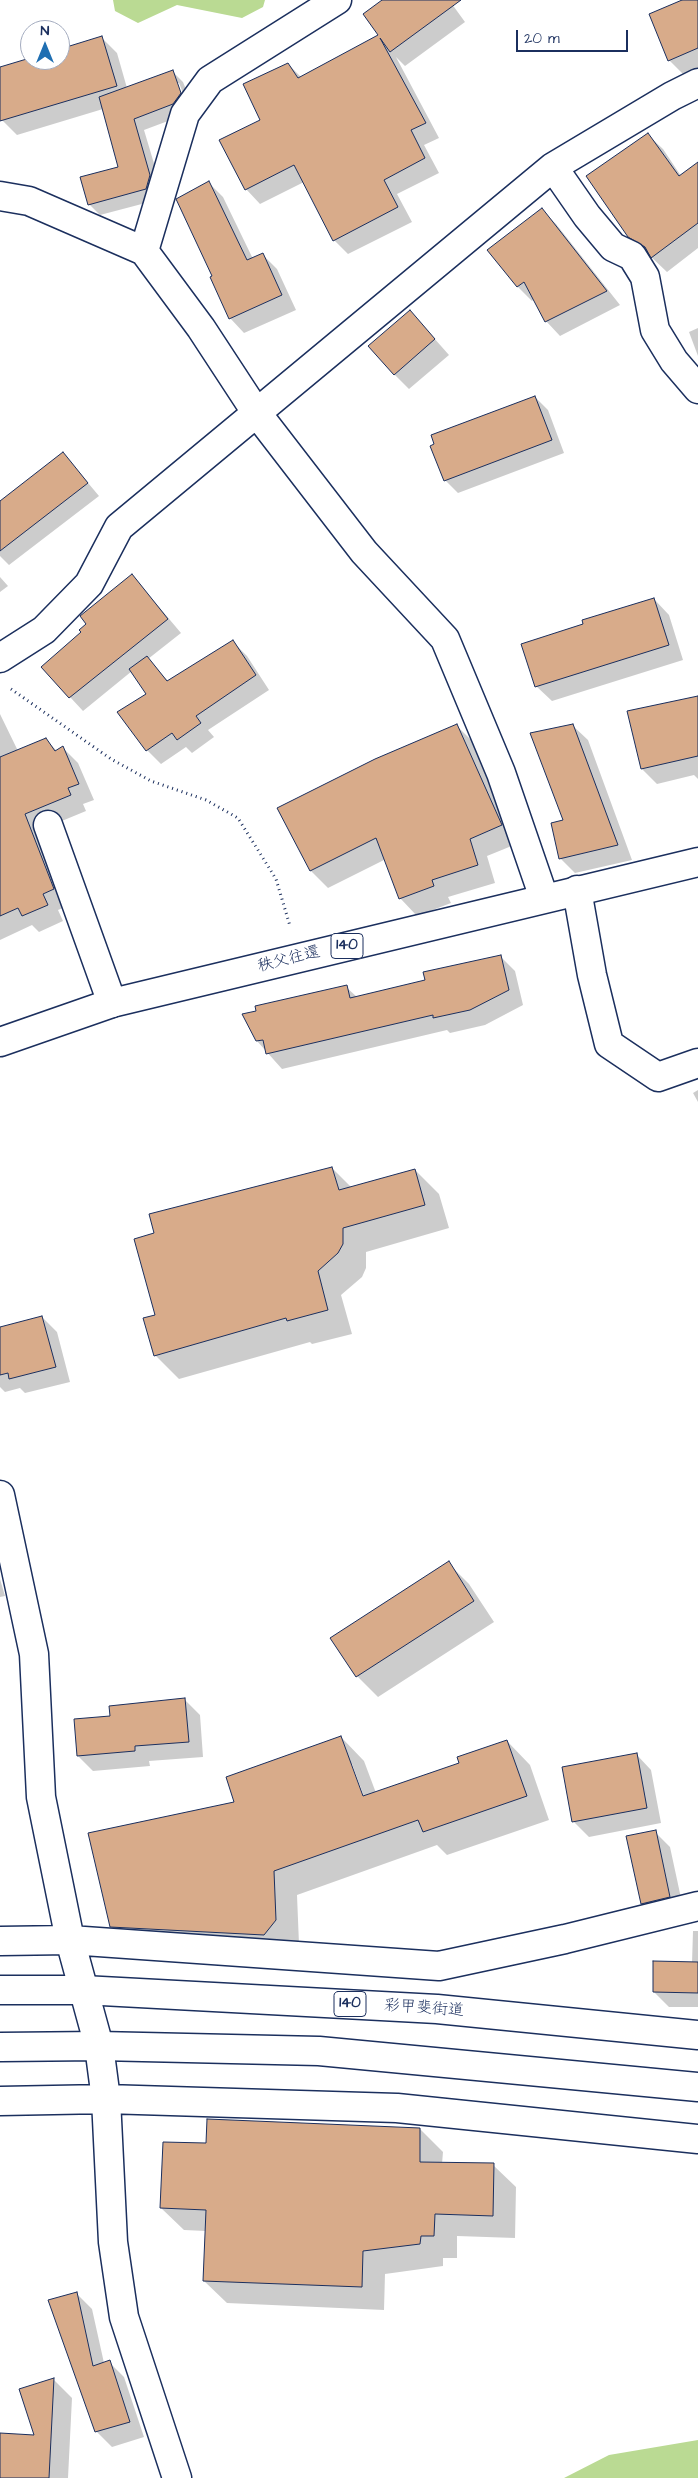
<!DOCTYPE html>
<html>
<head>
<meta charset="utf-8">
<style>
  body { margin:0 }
  #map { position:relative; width:698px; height:2478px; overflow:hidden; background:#fff; font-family:"Architects Daughter",sans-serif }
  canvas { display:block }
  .north { position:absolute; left:20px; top:20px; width:50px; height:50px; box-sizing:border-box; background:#fff; border:1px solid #a4acbf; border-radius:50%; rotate:0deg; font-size:14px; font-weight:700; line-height:20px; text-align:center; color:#1b2f5e }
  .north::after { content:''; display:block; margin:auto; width:18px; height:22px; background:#1f6fb2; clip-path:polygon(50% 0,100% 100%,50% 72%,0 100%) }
  .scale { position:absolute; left:516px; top:30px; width:112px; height:22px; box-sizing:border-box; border:2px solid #1b2f5e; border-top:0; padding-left:6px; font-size:15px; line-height:18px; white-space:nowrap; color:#1b2f5e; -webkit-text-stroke:4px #fff; paint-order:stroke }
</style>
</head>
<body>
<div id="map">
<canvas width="698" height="2478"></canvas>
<div class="north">N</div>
<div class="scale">20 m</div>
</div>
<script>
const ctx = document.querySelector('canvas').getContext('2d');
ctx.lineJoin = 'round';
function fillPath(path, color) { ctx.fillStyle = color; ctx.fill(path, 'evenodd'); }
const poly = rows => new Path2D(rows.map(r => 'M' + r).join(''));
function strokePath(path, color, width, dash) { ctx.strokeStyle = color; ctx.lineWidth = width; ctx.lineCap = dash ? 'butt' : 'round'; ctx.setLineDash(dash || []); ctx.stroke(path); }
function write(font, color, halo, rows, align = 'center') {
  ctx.font = font + ' "Architects Daughter","Klee One",sans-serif'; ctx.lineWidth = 4; ctx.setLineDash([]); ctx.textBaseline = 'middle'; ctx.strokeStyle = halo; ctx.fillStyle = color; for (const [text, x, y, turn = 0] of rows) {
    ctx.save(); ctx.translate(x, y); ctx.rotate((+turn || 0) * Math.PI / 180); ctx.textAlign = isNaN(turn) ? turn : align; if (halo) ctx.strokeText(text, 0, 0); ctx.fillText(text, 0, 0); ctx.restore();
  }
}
fillPath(poly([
  [113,0,265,0,263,7,242,18,177,5,138,23,115,11],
  [698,2440,698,2478,564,2478,609,2455]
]), '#bada93');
fillPath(poly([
  [384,0,449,0,465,22,405,66,396,57,439,138,424,145,439,173,397,194,412,222,348,254,334,240,304,182,260,204,246,189,261,120,288,64,302,78,380,36],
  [686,0,698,0,698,69,684,75,669,60],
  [102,38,117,53,127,88,172,71,183,82,192,104,184,115,144,130,161,187,157,200,100,215,89,204,120,168,103,109,17,135,2,120,0,68,30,59,60,60,60,50],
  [176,83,179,83,185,98,182,99],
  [648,135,663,149,681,176,698,178,698,248,667,272,629,236],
  [209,183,223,197,253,259,263,255,277,269,296,310,244,333,230,318,214,276],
  [542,210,556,224,620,305,560,336,546,321,534,299,532,301,518,287,489,250],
  [410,311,449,355,409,389,394,374],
  [698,328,698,356,689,332],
  [535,397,548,410,564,453,458,493,445,480,436,445],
  [63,453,99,496,9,565,0,556,0,506],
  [132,575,181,633,148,659,169,682,233,642,247,656,269,690,208,730,214,737,192,753,186,747,161,764,147,750,119,712,148,694,132,671,83,711,70,697,83,632],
  [0,577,8,586,0,592],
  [654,599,669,615,683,660,552,701,536,686,585,625],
  [698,697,698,779,694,775,657,784,642,769],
  [0,714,18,751,46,740,57,751,62,747,78,763,94,800,83,804,86,811,40,830,70,905,58,910,63,921,39,932,32,925,0,940],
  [572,725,588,740,632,860,575,873,560,858],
  [457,726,474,743,519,843,487,856,495,883,448,897,451,903,417,916,400,898,386,859,328,888,311,871,279,808],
  [500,956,515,971,523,1005,485,1025,450,1033,447,1030,282,1069,257,1041,346,987,357,997,426,981],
  [698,1090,698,1102,693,1093],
  [332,1168,352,1188,415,1170,439,1194,449,1228,366,1252,366,1268,362,1277,341,1295,352,1334,312,1344,310,1342,179,1379,155,1355,156,1234],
  [42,1317,57,1332,70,1382,25,1393,20,1388,5,1392,0,1387,0,1328],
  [448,1563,469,1584,494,1622,378,1697,357,1676,332,1639],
  [0,1579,5,1596,0,1597],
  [185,1700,200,1715,203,1757,149,1761,150,1766,93,1771,78,1756,111,1717],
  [341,1737,364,1761,376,1793,460,1764,507,1741,530,1765,549,1820,447,1855,437,1845,297,1895,299,1944,135,1950,112,1927,236,1803],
  [350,1764,352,1764,366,1802,364,1803],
  [636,1754,651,1770,661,1823,589,1837,574,1822],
  [655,1832,670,1847,684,1912,657,1919,642,1903],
  [693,1931,698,1931,698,2007,669,2007,654,1992,692,1963],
  [420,2129,443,2152,442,2164,493,2165,516,2187,515,2238,457,2236,457,2258,443,2258,443,2266,385,2274,384,2310,227,2303,204,2281,206,2231,184,2230,161,2208,207,2144],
  [77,2294,92,2309,104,2363,109,2362,124,2377,144,2437,112,2447,97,2432,49,2300],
  [54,2380,72,2398,68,2478,0,2478,0,2435,35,2437]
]), '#0003');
const building = poly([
  [382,0,461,0,390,52,380,38,426,123,411,130,425,158,384,180,398,207,333,241,294,165,245,190,219,140,260,120,243,84,288,63,298,78,378,35,363,14,382,0],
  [682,0,698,0,698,48,668,61,649,14,682,0],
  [102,36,117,86,0,121,0,67,30,58,30,60,60,60,60,49,102,36],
  [173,70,181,93,173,104,134,119,150,175,146,189,88,205,80,177,118,167,99,97,173,70],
  [648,133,679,176,698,162,698,223,651,258,645,247,628,237,586,176,648,133],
  [209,181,247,260,263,253,282,295,229,319,210,277,212,276,176,199,209,181],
  [542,208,607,291,545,322,524,282,517,287,487,250,542,208],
  [410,310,435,339,394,375,368,346,410,310],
  [535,396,552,440,444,481,430,446,434,444,431,435,535,396],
  [63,452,88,483,0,551,0,501,63,452],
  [132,574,168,619,69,698,41,667,81,632,79,630,86,624,80,616,132,574],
  [654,598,669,645,535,687,521,644,583,624,582,620,654,598],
  [233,640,256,675,196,716,201,723,177,740,172,733,146,751,117,712,146,694,129,669,147,656,167,681,233,640],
  [698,696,698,756,641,769,627,711,698,696],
  [457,724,502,825,470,839,478,865,432,880,434,886,399,899,376,838,310,871,277,808,375,759,457,724],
  [573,724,618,845,559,859,551,823,563,820,530,733,573,724],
  [46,738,55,751,63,746,79,784,68,788,71,795,25,814,54,889,43,894,48,905,22,916,18,908,0,916,0,757,46,738],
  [501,955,509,990,470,1010,433,1018,433,1015,266,1054,263,1040,256,1041,242,1014,256,1011,255,1006,347,985,350,998,425,980,423,972,501,955],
  [332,1167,339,1190,415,1169,425,1205,343,1228,343,1244,338,1253,318,1271,328,1310,287,1321,286,1318,154,1356,143,1318,155,1315,134,1239,154,1233,149,1214,332,1167],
  [42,1316,56,1367,9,1379,8,1373,0,1375,0,1327,42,1316],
  [449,1561,474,1601,356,1677,330,1638,449,1561],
  [185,1698,189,1742,135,1746,135,1751,77,1756,74,1719,110,1716,109,1706,185,1698],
  [341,1736,363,1796,459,1763,457,1757,507,1740,527,1796,423,1832,418,1820,274,1871,276,1920,264,1935,110,1927,88,1833,234,1802,226,1777,341,1736],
  [637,1753,647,1808,572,1822,562,1767,637,1753],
  [656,1830,670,1897,641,1904,626,1836,656,1830],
  [653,1961,698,1962,698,1993,653,1992,653,1961],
  [207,2119,420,2128,420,2162,494,2163,493,2216,435,2214,434,2236,421,2236,420,2244,363,2251,362,2287,203,2281,206,2210,160,2208,163,2142,206,2143,207,2119],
  [77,2292,93,2366,110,2360,130,2422,95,2432,48,2300,77,2292],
  [54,2378,49,2478,0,2478,0,2433,34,2435,19,2389,54,2378]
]);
fillPath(building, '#d8ab8a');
strokePath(building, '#1b2f5e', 1);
const minor = poly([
  [553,167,587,216,613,247,632,256,645,277,655,330,674,361,698,389],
  [0,196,29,201,144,251,201,328,256,412,364,552,445,639,501,773,544,898],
  [144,251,185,114,210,80,337,0],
  [0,658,44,630,89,584,119,527,553,167,672,96,698,83],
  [48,825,112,1003],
  [577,890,592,975,609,1044,658,1077,698,1063],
  [0,1495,34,1654,41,1797,70,1940,99,2046,106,2099,113,2242,124,2317,177,2478],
  [0,1941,70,1940,439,1966,565,1939,698,1906],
  [0,2101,106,2099,397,2108,698,2139]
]);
const highway = poly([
  [0,1042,112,1003,698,862],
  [0,1990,83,1990,437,2009,698,2035],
  [0,2047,99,2046,319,2051,698,2087]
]);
strokePath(minor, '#1b2f5e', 31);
strokePath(highway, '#1b2f5e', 31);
strokePath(poly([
  [11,689,111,759,151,781,206,800,238,818,276,879,290,926]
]), '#1b2f5e', 3, [1, 4]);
strokePath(minor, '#fff', 28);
strokePath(highway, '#fff', 28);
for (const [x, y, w] of [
  [347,946,32],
  [350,2004,32]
]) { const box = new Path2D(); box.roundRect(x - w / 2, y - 12.5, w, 25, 4); ctx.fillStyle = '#fff'; ctx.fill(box); strokePath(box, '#1b2f5e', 1); }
write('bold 15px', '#1b2f5e', null, [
  ["140",347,946],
  ["140",350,2004]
]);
write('16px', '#1b2f5e', '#fff', [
  ["秩父往還",289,960,-14],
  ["彩甲斐街道",424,2009,4]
]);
</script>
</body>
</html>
